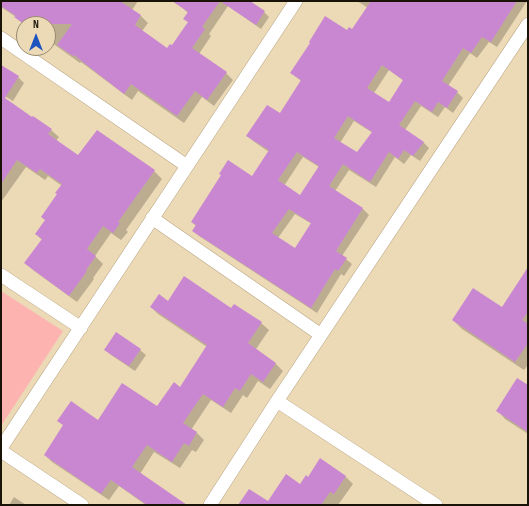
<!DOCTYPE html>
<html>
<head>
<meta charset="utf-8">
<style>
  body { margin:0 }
  #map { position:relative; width:529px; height:506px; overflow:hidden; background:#ecd9b6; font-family:"Sofia Sans Condensed",sans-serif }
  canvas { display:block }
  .frame { position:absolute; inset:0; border:2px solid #191307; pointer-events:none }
  .north { position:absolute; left:16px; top:16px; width:40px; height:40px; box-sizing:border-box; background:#ecd9b6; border:1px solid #988a70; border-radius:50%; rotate:0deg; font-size:11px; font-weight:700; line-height:16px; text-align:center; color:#191307 }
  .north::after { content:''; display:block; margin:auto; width:14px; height:18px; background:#1d53bf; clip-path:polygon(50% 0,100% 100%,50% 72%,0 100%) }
</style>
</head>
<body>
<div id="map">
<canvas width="529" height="506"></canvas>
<div class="frame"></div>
<div class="north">N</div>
</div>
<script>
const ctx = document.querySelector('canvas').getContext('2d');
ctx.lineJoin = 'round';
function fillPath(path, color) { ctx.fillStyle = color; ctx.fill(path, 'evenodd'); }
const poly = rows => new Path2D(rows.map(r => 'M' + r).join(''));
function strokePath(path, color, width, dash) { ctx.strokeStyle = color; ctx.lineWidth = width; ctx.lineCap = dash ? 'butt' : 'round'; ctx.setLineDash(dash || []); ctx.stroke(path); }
fillPath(poly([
  [1,291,63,331,1,426]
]), '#fdb3af');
fillPath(poly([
  [1,1,138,1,132,10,141,16,148,23,142,31,168,49,172,46,189,23,185,19,188,13,183,8,188,1,249,1,264,12,269,17,261,29,228,6,209,34,211,36,199,54,226,73,233,80,214,106,202,97,184,123,138,91,132,100,81,62,80,63,48,40,48,24,24,24,24,25,16,17,1,7],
  [357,1,527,1,497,47,489,42,477,58,470,53,448,86,457,92,463,98,453,113,445,107,438,117,421,106,405,130,423,142,429,148,420,161,411,155,404,164,395,157,376,187,349,170,335,191,363,209,369,215,342,256,352,264,344,276,341,274,317,313,199,236,193,231,196,226,192,222,252,177,269,152,253,141,248,136,280,114,301,81,291,73,347,31,353,31,368,8],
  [389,70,404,81,389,103,374,93],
  [354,121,373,133,358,154,340,143],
  [303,157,319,167,300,196,284,186],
  [295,214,312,224,295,250,278,238],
  [1,73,18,77,24,83,13,101,1,94],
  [1,96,32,118,51,130,59,137,56,141,79,157,97,131,154,171,162,179,126,230,128,232,121,240,111,233,95,256,103,264,93,278,94,279,77,302,33,270,25,263,42,240,36,234,46,221,62,186,48,176,45,180,26,167,1,202],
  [528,269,528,365,524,370,462,329,453,320,502,308],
  [168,302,232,309,261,323,269,330,256,349,276,364,283,371,270,389,258,381,247,398,243,395,231,413,211,400,191,430,197,433,204,440,196,452,192,450,180,468,154,452,140,474,185,505,146,505,119,486,109,500,52,462,45,455,64,426,59,421,98,421,157,407,181,388,207,347,158,314,151,307],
  [106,350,140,350,146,355,135,371,111,355],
  [528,387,528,434,505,419,497,410],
  [321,460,346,477,353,484,338,505,240,505,268,502,301,485,308,478],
  [14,497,26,505,9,505]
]), '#0003');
fillPath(poly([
  [1,1,120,1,141,15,135,25,167,48,170,44,172,45,188,22,183,19,188,12,172,1,220,1,202,27,205,29,192,48,227,72,207,100,195,91,177,116,131,84,124,94,74,55,73,56,57,45,72,24,24,24,14,17,16,16,1,6],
  [220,1,250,1,265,11,256,25],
  [371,1,517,1,491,42,482,37,471,53,463,48,442,81,458,91,447,108,438,102,432,112,415,101,399,125,424,142,413,156,404,150,398,159,389,152,370,182,343,164,329,186,363,208,336,251,347,258,338,271,335,269,311,308,192,231,196,225,191,222,221,175,219,174,228,160,252,176,269,150,246,136,267,105,280,113,301,80,290,73,310,43,309,42,325,16,347,30,349,27,352,29],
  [382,65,403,80,389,102,367,88],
  [348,116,372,132,357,152,334,138],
  [297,152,319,166,300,195,278,180],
  [289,209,311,223,295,248,272,233],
  [1,65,19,76,5,98,32,117,33,116,52,129,48,134,78,155,97,130,155,170,118,222,120,223,113,233,103,226,87,249,96,256,86,270,87,271,69,296,24,263,42,239,35,234,45,220,41,217,57,194,55,193,62,184,40,169,37,173,17,160,1,184],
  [528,267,528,312,522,320,528,324,528,343,515,362,452,320,473,288,502,307],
  [184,276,231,308,234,304,262,322,248,343,276,363,263,382,251,374,240,391,235,388,223,407,203,394,183,423,197,432,189,446,184,443,172,462,147,445,132,467,187,505,147,505,111,480,101,494,44,455,63,425,57,421,71,401,98,420,122,383,157,406,174,382,180,387,207,345,150,307,159,294,168,301],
  [116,332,141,349,129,366,104,350],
  [517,378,528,385,528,432,496,411],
  [320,458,346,476,334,494,330,492,321,505,238,505,249,489,268,501,286,474,300,484,306,475,308,477]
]), '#c987d2');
const street = poly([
  [1,38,187,166],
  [152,218,321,335],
  [1,275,81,328],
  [277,401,436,505],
  [1,448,296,1],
  [1,451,82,505],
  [210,505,277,401,528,24]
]);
strokePath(street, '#b9a786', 14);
strokePath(street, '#fff', 13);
</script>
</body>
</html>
